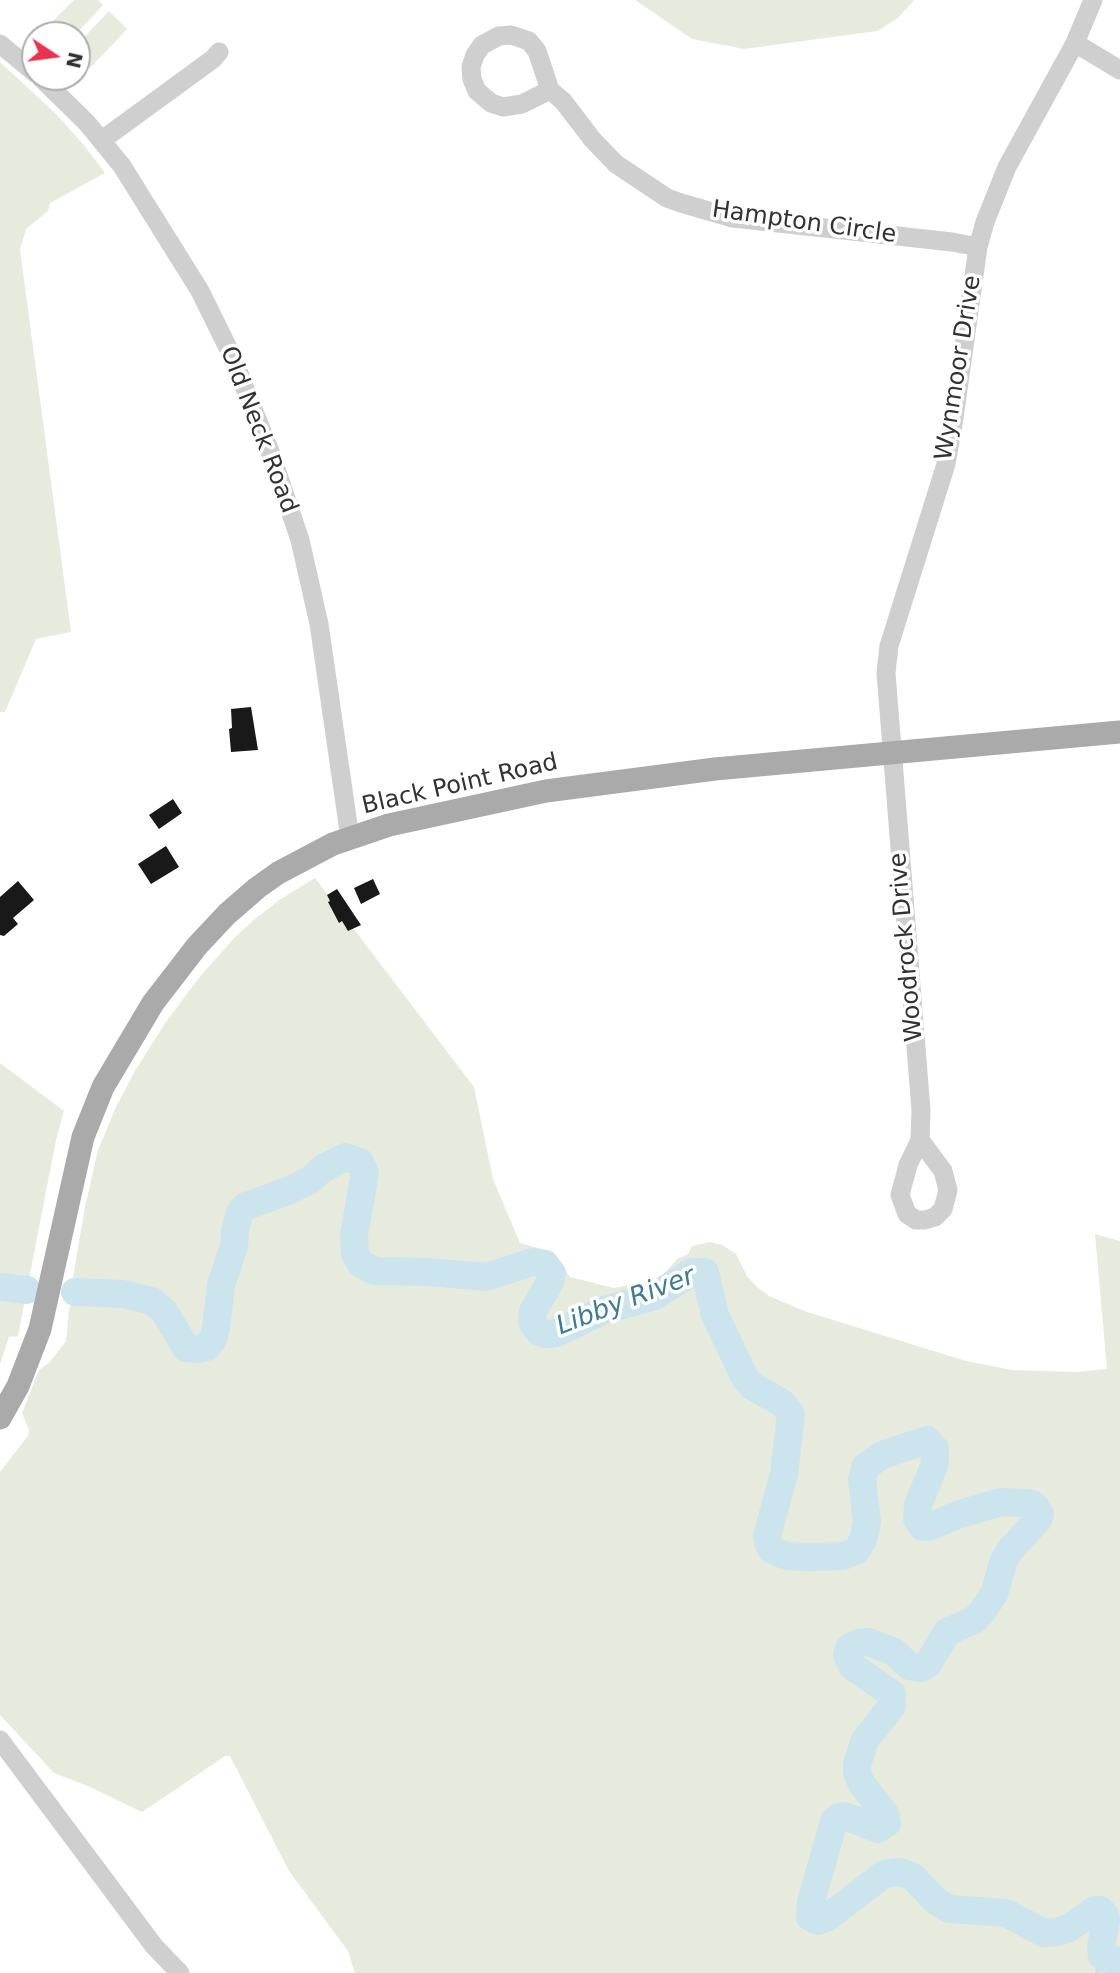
<!DOCTYPE html>
<html>
<head>
<meta charset="utf-8">
<style>
  body { margin:0 }
  #map { position:relative; width:1120px; height:1973px; overflow:hidden; background:#fff; font-family:"DejaVu Sans",sans-serif }
  canvas { display:block }
  .north { position:absolute; left:21px; top:21px; width:70px; height:70px; box-sizing:border-box; background:#fff; border:2px solid #adadad; border-radius:50%; rotate:103deg; font-size:19px; font-weight:700; line-height:28px; text-align:center; color:#323232 }
  .north::after { content:''; display:block; margin:auto; width:24px; height:32px; background:#ea3250; clip-path:polygon(50% 0,100% 100%,50% 72%,0 100%) }
</style>
</head>
<body>
<div id="map">
<canvas width="1120" height="1973"></canvas>
<div class="north">N</div>
</div>
<script>
const ctx = document.querySelector('canvas').getContext('2d');
ctx.lineJoin = 'round';
function fillPath(path, color) { ctx.fillStyle = color; ctx.fill(path, 'evenodd'); }
const poly = rows => new Path2D(rows.map(r => 'M' + r).join(''));
function strokePath(path, color, width, dash) { ctx.strokeStyle = color; ctx.lineWidth = width; ctx.lineCap = dash ? 'butt' : 'round'; ctx.setLineDash(dash || []); ctx.stroke(path); }
function write(font, color, halo, rows, align = 'center') {
  ctx.font = font + ' "DejaVu Sans",sans-serif'; ctx.lineWidth = 7; ctx.setLineDash([]); ctx.textBaseline = 'middle'; ctx.strokeStyle = halo; ctx.fillStyle = color; for (const [text, x, y, turn = 0] of rows) {
    ctx.save(); ctx.translate(x, y); ctx.rotate((+turn || 0) * Math.PI / 180); ctx.textAlign = isNaN(turn) ? turn : align; if (halo) ctx.strokeText(text, 0, 0); ctx.fillText(text, 0, 0); ctx.restore();
  }
}
fillPath(poly([
  [74,0,98,0,103,5,75,35,56,35,47,27],
  [635,0,914,0,898,18,877,31,744,49,692,39],
  [109,11,127,29,90,68,77,56,77,45],
  [0,62,55,113,83,144,105,173,50,203,48,211,26,229,20,250,71,632,36,639,5,712,0,712],
  [315,878,474,1087,493,1179,520,1243,553,1252,570,1277,614,1288,661,1278,677,1259,688,1254,692,1246,710,1242,722,1245,736,1254,747,1276,757,1287,769,1296,804,1311,966,1361,1012,1370,1076,1372,1107,1369,1095,1234,1120,1241,1120,1973,355,1973,348,1951,289,1871,230,1756,225,1756,142,1812,90,1787,54,1773,0,1715,0,1472,28,1436,29,1430,22,1413,39,1370,49,1363,66,1341,69,1311,75,1291,70,1295,85,1207,98,1150,116,1107,136,1069,166,1022,198,979,234,938,256,918,281,899],
  [0,1063,64,1111,56,1140,18,1336,9,1337,0,1364]
]), '#e6ebdd');
strokePath(poly([
  [1097,1973,1102,1956]
]), '#cce4ee', 4.5);
strokePath(poly([
  [0,1287,27,1290],
  [75,1292,123,1294,152,1301,164,1311,186,1348,199,1349,207,1347,213,1339,216,1328,221,1285,234,1246,235,1231,240,1212,246,1206,288,1191,310,1180,322,1169,345,1157,360,1162,365,1173,354,1235,355,1254,361,1264,375,1271,429,1272,486,1277,533,1262,545,1264,552,1273,550,1282,533,1311,532,1322,539,1332,546,1334,556,1333,604,1310,655,1296,692,1272,705,1272,715,1315,745,1378,752,1386,782,1403,791,1414,784,1474,767,1536,768,1543,772,1550,786,1556,808,1557,843,1556,856,1551,863,1540,867,1522,862,1480,865,1467,882,1455,927,1440,935,1449,935,1455,934,1466,918,1505,917,1519,923,1527,932,1526,957,1515,1001,1502,1028,1503,1034,1505,1040,1514,1038,1520,1010,1550,1004,1560,994,1594,981,1613,974,1620,947,1632,928,1664,921,1668,909,1666,894,1652,869,1642,858,1643,850,1647,847,1654,852,1666,892,1694,892,1706,865,1740,857,1764,857,1773,862,1784,885,1814,887,1823,878,1829,845,1816,839,1817,834,1821,811,1902,810,1917,818,1921,828,1917,884,1874,900,1872,913,1877,936,1901,949,1909,1006,1913,1044,1933,1058,1932,1069,1928,1095,1910,1100,1910,1105,1915,1106,1920,1101,1948,1102,1956,1107,1959,1120,1961]
]), '#cce4ee', 28);
fillPath(poly([
  [251,707,258,750,231,752,229,729,232,728,231,709],
  [173,799,182,813,159,829,149,815],
  [166,846,179,867,151,884,138,864],
  [373,879,380,894,361,904,354,888],
  [18,881,34,900,13,918,18,924,4,936,0,935,0,897],
  [337,889,361,925,348,931,342,921,339,923,328,902,330,901,327,895]
]), '#191919');
strokePath(poly([
  [511,35,529,41,537,51,550,90,522,104,503,107,491,103,477,91,472,79,471,67,475,55,482,45,499,36,511,35],
  [1075,43,1120,70],
  [0,44,35,73],
  [40,77,87,123,122,166,200,291,232,356,271,454,300,540,319,624,350,838],
  [550,90,563,101,592,139,616,164,667,198,681,203,733,218,952,242,978,247],
  [102,140,213,59,219,52],
  [920,1140,921,1110,886,673,889,646,946,464,954,418,978,247,985,222,1007,167,1075,43,1093,0],
  [920,1140,943,1171,948,1190,943,1209,935,1217,925,1220,916,1220,907,1214,900,1195,908,1165,920,1140],
  [0,1740,154,1946,180,1973]
]), '#cfcfcf', 19);
strokePath(poly([
  [0,1418,18,1386,40,1329,83,1137,103,1087,153,1003,197,946,227,914,257,888,278,873,333,844,389,825,546,791,715,769,1120,732]
]), '#aaa', 23);
write('24px', '#323232', '#fff', [
  ["Hampton Circle",804,223,8],
  ["Wynmoor Drive",959,368,-81],
  ["Old Neck Road",258,430,69],
  ["Black Point Road",460,785,-13],
  ["Woodrock Drive",907,947,-95]
]);
write('italic 26px', '#3c7c97', '#fff', [
  ["Libby River",626,1302,-21]
]);
</script>
</body>
</html>
